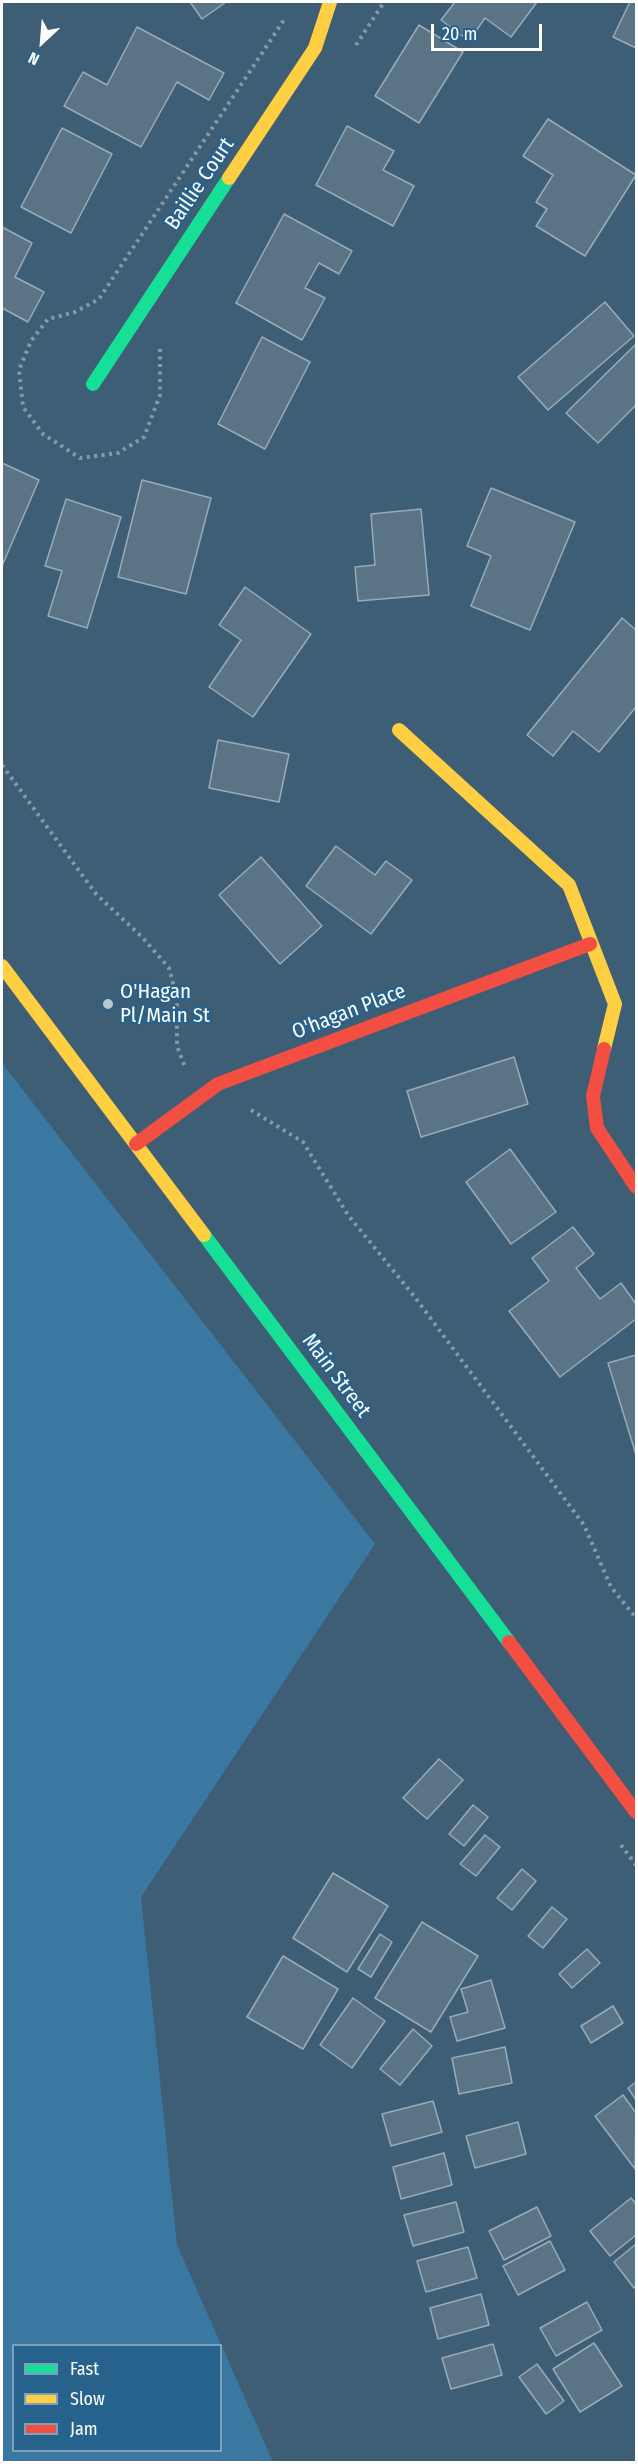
<!DOCTYPE html>
<html>
<head>
<meta charset="utf-8">
<style>
  body { margin:0 }
  #map { position:relative; width:638px; height:2464px; overflow:hidden; background:#3d5e75; font-family:"Fira Sans Condensed",sans-serif }
  canvas { display:block }
  .frame { position:absolute; inset:0; border:3px solid #fff; pointer-events:none }
  .legend { position:absolute; left:12px; top:2344px; width:210px; height:108px; box-sizing:border-box; background:#26628c; border:2px solid #7da1ba; margin:0; padding:8px 10px; list-style:none; font-size:18px; color:#fff }
  .legend li { display:flex; align-items:center; gap:12px; height:30px }
  .legend b { width:30px; border:2px solid #7da1ba }
  .north { position:absolute; left:12px; top:12px; width:60px; height:60px; -webkit-text-stroke:4px #26628c; paint-order:stroke; rotate:206deg; font-size:16px; font-weight:700; line-height:24px; text-align:center; color:#fff }
  .north::after { content:''; display:block; margin:auto; width:21px; height:27px; background:#fff; clip-path:polygon(50% 0,100% 100%,50% 72%,0 100%) }
  .scale { position:absolute; left:431px; top:24px; width:111px; height:27px; box-sizing:border-box; border:3px solid #fff; border-top:0; padding-left:8px; font-size:18px; line-height:21px; white-space:nowrap; color:#fff; -webkit-text-stroke:4px #26628c; paint-order:stroke }
</style>
</head>
<body>
<div id="map">
<canvas width="638" height="2464"></canvas>
<div class="frame"></div>
<ul class="legend">
<li><b style="height:8px;background:#16e098"></b>Fast</li>
<li><b style="height:8px;background:#ffcf43"></b>Slow</li>
<li><b style="height:8px;background:#f24e42"></b>Jam</li>
</ul>
<div class="north">N</div>
<div class="scale">20 m</div>
</div>
<script>
const ctx = document.querySelector('canvas').getContext('2d');
ctx.lineJoin = 'round';
function fillPath(path, color) { ctx.fillStyle = color; ctx.fill(path, 'evenodd'); }
const poly = rows => new Path2D(rows.map(r => 'M' + r).join(''));
function strokePath(path, color, width, dash) { ctx.strokeStyle = color; ctx.lineWidth = width; ctx.lineCap = dash ? 'butt' : 'round'; ctx.setLineDash(dash || []); ctx.stroke(path); }
function write(font, color, halo, rows, align = 'center') {
  ctx.font = font + ' "Fira Sans Condensed",sans-serif'; ctx.lineWidth = 4.5; ctx.setLineDash([]); ctx.textBaseline = 'middle'; ctx.strokeStyle = halo; ctx.fillStyle = color; for (const [text, x, y, turn = 0] of rows) {
    ctx.save(); ctx.translate(x, y); ctx.rotate((+turn || 0) * Math.PI / 180); ctx.textAlign = isNaN(turn) ? turn : align; if (halo) ctx.strokeText(text, 0, 0); ctx.fillText(text, 0, 0); ctx.restore();
  }
}
fillPath(poly([
  [2,1063,375,1544,141,1897,177,2245,273,2462,2,2462],
  [14,2346,220,2346,220,2450,14,2450]
]), '#3a78a1');
const building = poly([
  [190,2,226,2,202,19,190,2],
  [455,2,537,2,511,37,485,18,469,41,441,20,455,2],
  [630,2,636,2,636,48,613,37,630,2],
  [419,25,463,52,419,123,375,96,419,25],
  [137,27,224,73,209,100,177,82,141,147,64,106,83,72,107,85,137,27],
  [548,119,636,175,585,256,536,226,547,209,536,202,553,175,523,156,548,119],
  [347,126,394,151,383,170,414,186,393,226,316,185,347,126],
  [62,128,112,154,71,233,21,207,62,128],
  [284,214,352,251,339,274,319,263,305,288,325,298,302,340,236,303,284,214],
  [2,227,32,243,15,277,44,292,28,322,2,308,2,227],
  [605,302,634,336,548,410,518,377,605,302],
  [262,337,310,362,265,449,218,424,262,337],
  [636,344,636,405,598,443,566,413,636,344],
  [2,463,39,480,2,566,2,463],
  [142,480,211,498,186,594,118,577,142,480],
  [491,488,575,522,530,630,471,606,491,556,467,546,491,488],
  [66,499,121,517,87,628,48,616,62,571,45,566,66,499],
  [421,509,429,595,358,601,355,567,375,565,371,514,421,509],
  [245,587,311,634,253,717,209,687,241,640,219,625,245,587],
  [622,618,636,630,636,707,599,752,573,731,553,756,527,735,622,618],
  [218,740,289,754,279,802,209,788,218,740],
  [336,846,375,875,386,861,412,880,371,934,306,886,336,846],
  [261,857,322,926,280,964,219,895,261,857],
  [514,1057,528,1104,421,1137,407,1091,514,1057],
  [510,1149,556,1212,511,1244,466,1182,510,1149],
  [573,1227,594,1254,576,1268,600,1299,621,1283,636,1304,636,1319,560,1377,509,1311,549,1281,532,1258,573,1227],
  [636,1355,636,1455,608,1363,636,1355],
  [439,1759,463,1780,427,1819,403,1798,439,1759],
  [473,1805,488,1817,464,1846,449,1834,473,1805],
  [485,1835,500,1847,476,1876,460,1864,485,1835],
  [522,1869,536,1881,512,1910,497,1898,522,1869],
  [333,1873,388,1906,347,1972,293,1938,333,1873],
  [552,1907,567,1919,543,1948,528,1936,552,1907],
  [422,1922,478,1956,431,2032,375,1998,422,1922],
  [380,1934,392,1942,371,1977,358,1969,380,1934],
  [587,1949,600,1963,572,1988,559,1974,587,1949],
  [283,1956,338,1989,303,2049,247,2017,283,1956],
  [491,1980,505,2028,457,2041,450,2017,468,2012,461,1989,491,1980],
  [353,1998,385,2021,352,2068,320,2045,353,1998],
  [613,2006,623,2023,591,2043,581,2026,613,2006],
  [413,2029,432,2046,400,2085,380,2069,413,2029],
  [505,2047,512,2083,459,2094,452,2058,505,2047],
  [636,2082,636,2100,628,2088,636,2082],
  [623,2095,636,2113,635,2169,595,2116,623,2095],
  [433,2101,442,2132,391,2146,382,2114,433,2101],
  [518,2122,526,2154,475,2168,466,2136,518,2122],
  [444,2153,452,2185,401,2199,393,2167,444,2153],
  [631,2198,636,2204,636,2235,610,2256,590,2231,631,2198],
  [456,2202,464,2232,413,2246,404,2215,456,2202],
  [537,2207,551,2236,504,2260,489,2231,537,2207],
  [550,2241,565,2270,518,2295,503,2266,550,2241],
  [636,2244,636,2286,634,2288,614,2262,636,2244],
  [468,2247,477,2278,426,2292,417,2261,468,2247],
  [481,2294,489,2325,438,2339,430,2308,481,2294],
  [587,2302,602,2330,556,2356,540,2328,587,2302],
  [594,2343,622,2386,580,2412,553,2369,594,2343],
  [493,2344,502,2375,451,2389,442,2358,493,2344],
  [537,2364,564,2401,546,2414,519,2377,537,2364]
]);
fillPath(building, '#5a7486');
strokePath(building, '#98abb8', 1.5);
strokePath(poly([
  [356,45,384,2],
  [160,349,160,395,144,437,118,453,80,458,43,434,23,407,19,370,31,341,48,319,75,312,99,299,284,20],
  [2,765,96,894,143,938,169,968,177,999,177,1046,185,1067],
  [251,1110,303,1142,348,1215,414,1296,584,1525,611,1587,636,1618],
  [621,1845,636,1865]
]), '#849aa9', 4, [3, 4.5]);
strokePath(poly([
  [93,384,229,178],
  [204,1235,509,1642]
]), '#16e098', 14);
strokePath(poly([
  [229,178,315,48,330,2],
  [399,730,569,885,615,1004,604,1049],
  [2,966,204,1235]
]), '#ffcf43', 14);
strokePath(poly([
  [604,1049,593,1096,597,1128,636,1187],
  [136,1144,218,1084,590,944],
  [509,1642,636,1812]
]), '#f24e42', 14);
for (const [x, y, r, color] of [
  [108,1004,6,"#bbc7cf"]
]) { const dot = new Path2D(); dot.arc(x, y, r, 0, 2 * Math.PI); ctx.fillStyle = color; ctx.fill(dot); strokePath(dot, '#26628c', 2); }
write('21px', '#fff', '#26628c', [
  ["Baillie Court",200,184,-56],
  ["O'hagan Place",349,1012,-21],
  ["Main Street",336,1376,53]
]);
write('21px', '#fff', '#26628c', [
  ["O'Hagan",120,992],
  ["Pl/Main St",120,1016]
], 'left');
</script>
</body>
</html>
